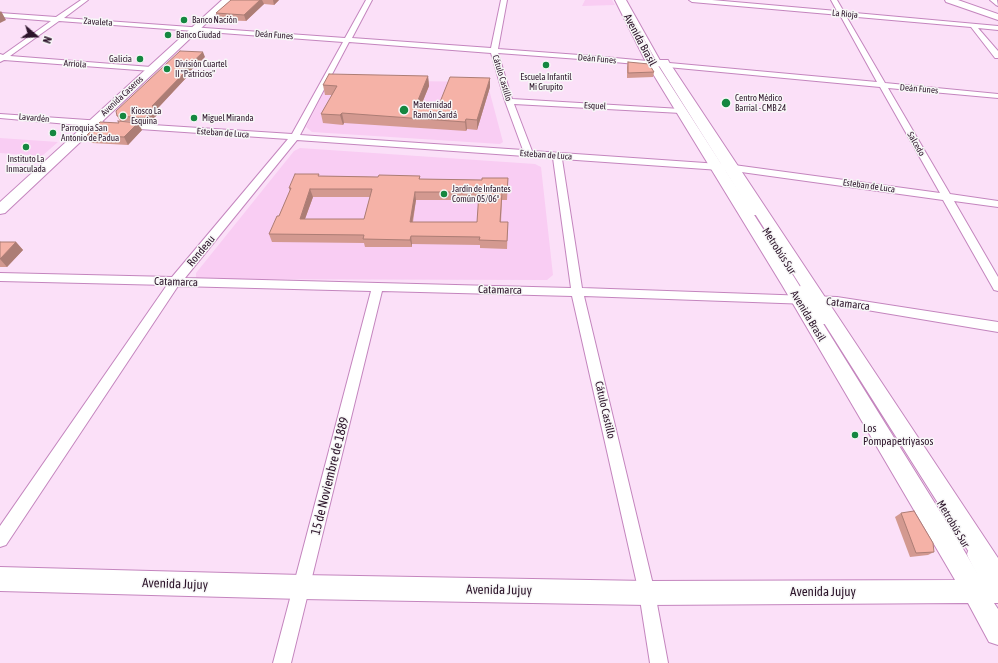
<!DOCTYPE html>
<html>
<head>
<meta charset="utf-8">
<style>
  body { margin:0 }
  #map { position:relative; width:998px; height:663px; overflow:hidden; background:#fbe0f8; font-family:"Asap Condensed",sans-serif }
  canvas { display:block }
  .north { position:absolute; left:16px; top:16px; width:40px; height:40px; -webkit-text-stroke:3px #f7f7f7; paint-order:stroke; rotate:109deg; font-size:11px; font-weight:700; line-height:16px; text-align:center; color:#2c142a }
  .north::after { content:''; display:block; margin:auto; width:14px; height:18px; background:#2c142a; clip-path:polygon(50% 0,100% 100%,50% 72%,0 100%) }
</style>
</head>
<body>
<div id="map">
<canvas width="998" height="663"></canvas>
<div class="north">N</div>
</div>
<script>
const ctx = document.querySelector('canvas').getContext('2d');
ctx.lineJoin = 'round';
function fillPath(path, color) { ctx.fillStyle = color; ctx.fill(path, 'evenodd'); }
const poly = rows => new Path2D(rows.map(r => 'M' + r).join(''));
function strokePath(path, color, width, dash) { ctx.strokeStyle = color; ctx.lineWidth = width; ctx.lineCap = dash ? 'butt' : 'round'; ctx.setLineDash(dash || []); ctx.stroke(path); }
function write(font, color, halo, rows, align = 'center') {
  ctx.font = font + ' "Asap Condensed",sans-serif'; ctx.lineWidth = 3; ctx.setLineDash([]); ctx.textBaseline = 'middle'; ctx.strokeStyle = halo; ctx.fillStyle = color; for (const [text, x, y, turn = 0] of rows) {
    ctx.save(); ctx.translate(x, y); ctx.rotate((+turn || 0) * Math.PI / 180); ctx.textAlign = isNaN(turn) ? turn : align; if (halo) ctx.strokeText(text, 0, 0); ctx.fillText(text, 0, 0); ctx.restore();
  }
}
fillPath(poly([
  [585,0,612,0,615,5,582,6],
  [330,80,487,82,503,142,500,144,312,132,306,127],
  [0,138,58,142,42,156,0,153],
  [300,148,535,164,541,167,553,275,547,280,196,279,196,273,294,151]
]), '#f9cdf3');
const service = poly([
  [622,0,626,0,662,64,757,214,757,215,753,215,658,64,622,0],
  [802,285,804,286,825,320,826,322,825,324,821,324,799,287,802,285],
  [971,550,974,551,990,582,991,585,990,588,987,589,984,588,968,557,967,554,968,551,971,550]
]);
const minor = poly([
  [81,0,88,0,64,18,345,38,366,0,372,0,352,38,491,48,501,0,507,0,498,49,593,56,877,82,840,15,692,2,689,0,712,0,837,11,831,0,837,0,844,12,998,26,998,30,978,28,998,51,998,58,995,58,971,27,846,16,885,83,998,94,998,98,888,88,950,194,998,201,998,207,954,201,998,277,998,291,994,290,943,200,734,171,562,159,582,288,837,297,998,322,998,332,837,305,584,296,655,593,668,663,650,663,639,593,572,296,382,291,291,663,273,663,371,291,178,286,6,545,0,547,0,526,167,285,0,281,0,273,172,277,288,139,125,128,121,125,122,123,292,134,343,42,59,21,10,56,151,67,155,69,151,71,4,60,0,62,0,54,3,55,51,21,0,17,0,13,56,17,81,0],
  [349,42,491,53,505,101,523,150,300,135,349,42],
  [498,53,593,60,880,87,940,193,734,165,532,151,514,104,681,113,685,111,681,109,512,99,498,53],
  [297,140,553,158,571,288,185,278,297,140],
  [990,0,997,0,998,6,996,5,990,0],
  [0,114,102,121,106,124,102,127,0,118,0,114]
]);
const secondary = poly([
  [222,0,231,0,5,213,0,214,0,202,222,0],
  [615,0,623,0,657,64,794,277,959,542,981,579,986,579,659,62,660,60,668,60,669,62,998,558,998,603,994,603,998,609,998,645,989,642,968,603,647,605,302,599,0,591,0,567,302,575,647,581,955,580,782,285,647,64,615,0],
  [945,0,958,0,998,14,998,20,946,2,945,0]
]);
strokePath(service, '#c485be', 2);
strokePath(minor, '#c485be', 2);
strokePath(secondary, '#c485be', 2);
fillPath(service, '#fff');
fillPath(minor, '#fff');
fillPath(secondary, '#fff');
fillPath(poly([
  [231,0,279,0,274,5,264,4,246,21,219,20,216,13],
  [205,57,185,76,186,78,158,108,160,112,149,123,120,121,117,116],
  [628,62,654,72,653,77,627,78,627,67],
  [428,76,429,86,421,106,438,107,490,87,477,130,467,129,466,131,344,123,343,125,323,123,321,114,332,95,325,95,323,85],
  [119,123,138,123,142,130,128,145,92,143,87,135],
  [319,176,378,177,420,176,420,179,482,180,508,178,507,200,502,200,501,222,508,222,507,249,480,248,480,245,412,244,412,247,365,247,364,243,272,242,269,234,279,216,290,191,289,188],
  [313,197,370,197,364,219,305,219],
  [416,200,479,200,477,222,413,222],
  [0,242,16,242,23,250,7,267,0,267],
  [901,513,934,552,928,555,910,557,895,517]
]), '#d39990');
fillPath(poly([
  [260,0,262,0,264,4,246,21,244,15],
  [273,0,279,0,274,5],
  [1,11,6,20,0,23,0,12],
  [203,52,205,57,185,76,186,78,158,108,160,112,149,123,146,118,152,106,181,73],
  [428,76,429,86,417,115,416,105],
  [490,78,490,87,477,130,477,120],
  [342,113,344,123,343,125,340,115],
  [466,119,467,129,466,131,465,122],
  [138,123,142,130,128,145,124,137],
  [310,189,313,197,302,227,300,219],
  [415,192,416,200,411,229,410,222],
  [411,236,412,244,412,247,410,240],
  [16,242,23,250,7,267,0,259]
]), '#ac7d75');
const building = poly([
  [231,0,260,0,244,15,216,13,231,0],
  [180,51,203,52,181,73,184,73,152,106,157,107,146,118,117,116,116,111,180,51],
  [628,62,649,64,654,72,628,73,628,62],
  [329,74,428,76,416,105,438,107,450,77,490,78,477,120,466,119,465,122,342,113,340,115,321,114,337,86,323,85,329,74],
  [118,121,138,123,124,137,87,135,100,122,119,123,118,121],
  [295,174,319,174,318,176,378,177,379,175,420,176,419,179,482,180,482,178,508,178,507,193,502,192,500,222,508,222,507,241,479,240,480,237,411,236,410,240,363,239,364,235,269,234,277,216,279,216,291,188,289,188,295,174],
  [310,189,372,189,364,219,300,219,310,189],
  [415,192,479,192,477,222,410,222,415,192],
  [0,242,16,242,0,259,0,242],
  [914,511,933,543,934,552,916,553,901,513,914,511]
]);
fillPath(building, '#f5b2a7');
strokePath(building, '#ac7d75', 1);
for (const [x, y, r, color] of [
  [184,20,4,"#148740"],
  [168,35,4,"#148740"],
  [140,59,4,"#148740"],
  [546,65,4,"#148740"],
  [167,69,4,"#148740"],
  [726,103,5,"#148740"],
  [404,110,5,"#148740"],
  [123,116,4,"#148740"],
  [194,118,4,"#148740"],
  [53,133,4,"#148740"],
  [26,147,4,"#148740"],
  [444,194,4,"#148740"],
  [855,435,4,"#148740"]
]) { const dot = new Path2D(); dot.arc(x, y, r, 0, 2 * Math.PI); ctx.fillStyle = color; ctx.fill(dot); strokePath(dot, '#f7f7f7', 1.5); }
write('9px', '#2c142a', '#f7f7f7', [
  ["La Rioja",845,14,5],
  ["Zavaleta",98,22,4],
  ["Deán Funes",274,35,4],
  ["Deán Funes",597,59,5],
  ["Arriola",75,64,4],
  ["Cátulo Castillo",502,78,73],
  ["Deán Funes",919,89,5],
  ["Avenida Caseros",122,96,-43],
  ["Esquel",595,106,3],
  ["Lavardén",34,118,5],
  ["Esteban de Luca",223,133,4],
  ["Salcedo",916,144,60],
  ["Esteban de Luca",546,155,4],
  ["Esteban de Luca",869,186,8]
]);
write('9px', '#2c142a', '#f7f7f7', [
  ["Banco Nación",192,20],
  ["Banco Ciudad",176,35],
  ["Galicia",132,59,"right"],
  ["División Cuartel",175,64],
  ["II \"Patricios\"",175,74],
  ["Escuela Infantil",546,77,"center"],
  ["Mi Grupito",546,87,"center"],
  ["Centro Médico",735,98],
  ["Barrial - CMB 24",735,108],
  ["Maternidad",413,105],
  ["Ramón Sardá",413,115],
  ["Kiosco La",131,111],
  ["Esquina",131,121],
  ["Miguel Miranda",202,118],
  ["Parroquia San",61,128],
  ["Antonio de Padua",61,138],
  ["Instituto La",26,159,"center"],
  ["Inmaculada",26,169,"center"],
  ["Jardín de Infantes",452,189],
  ["Común 05/06°",452,199]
], 'left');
write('11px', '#2c142a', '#f7f7f7', [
  ["Avenida Brasil",640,40,62],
  ["Rondeau",201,251,-50],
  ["Metrobús Sur",779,251,57],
  ["Catamarca",176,282,2],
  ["Catamarca",500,290,1],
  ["Catamarca",848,304,7],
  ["Avenida Brasil",808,316,59],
  ["Cátulo Castillo",605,410,77],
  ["Metrobús Sur",953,524,59]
]);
write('11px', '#2c142a', '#f7f7f7', [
  ["Los",863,429],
  ["Pompapetriyasos",863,442]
], 'left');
write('13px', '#2c142a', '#f7f7f7', [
  ["15 de Noviembre de 1889",330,476,-76],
  ["Avenida Jujuy",175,584,2],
  ["Avenida Jujuy",499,590,1],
  ["Avenida Jujuy",823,592]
]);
</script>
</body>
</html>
